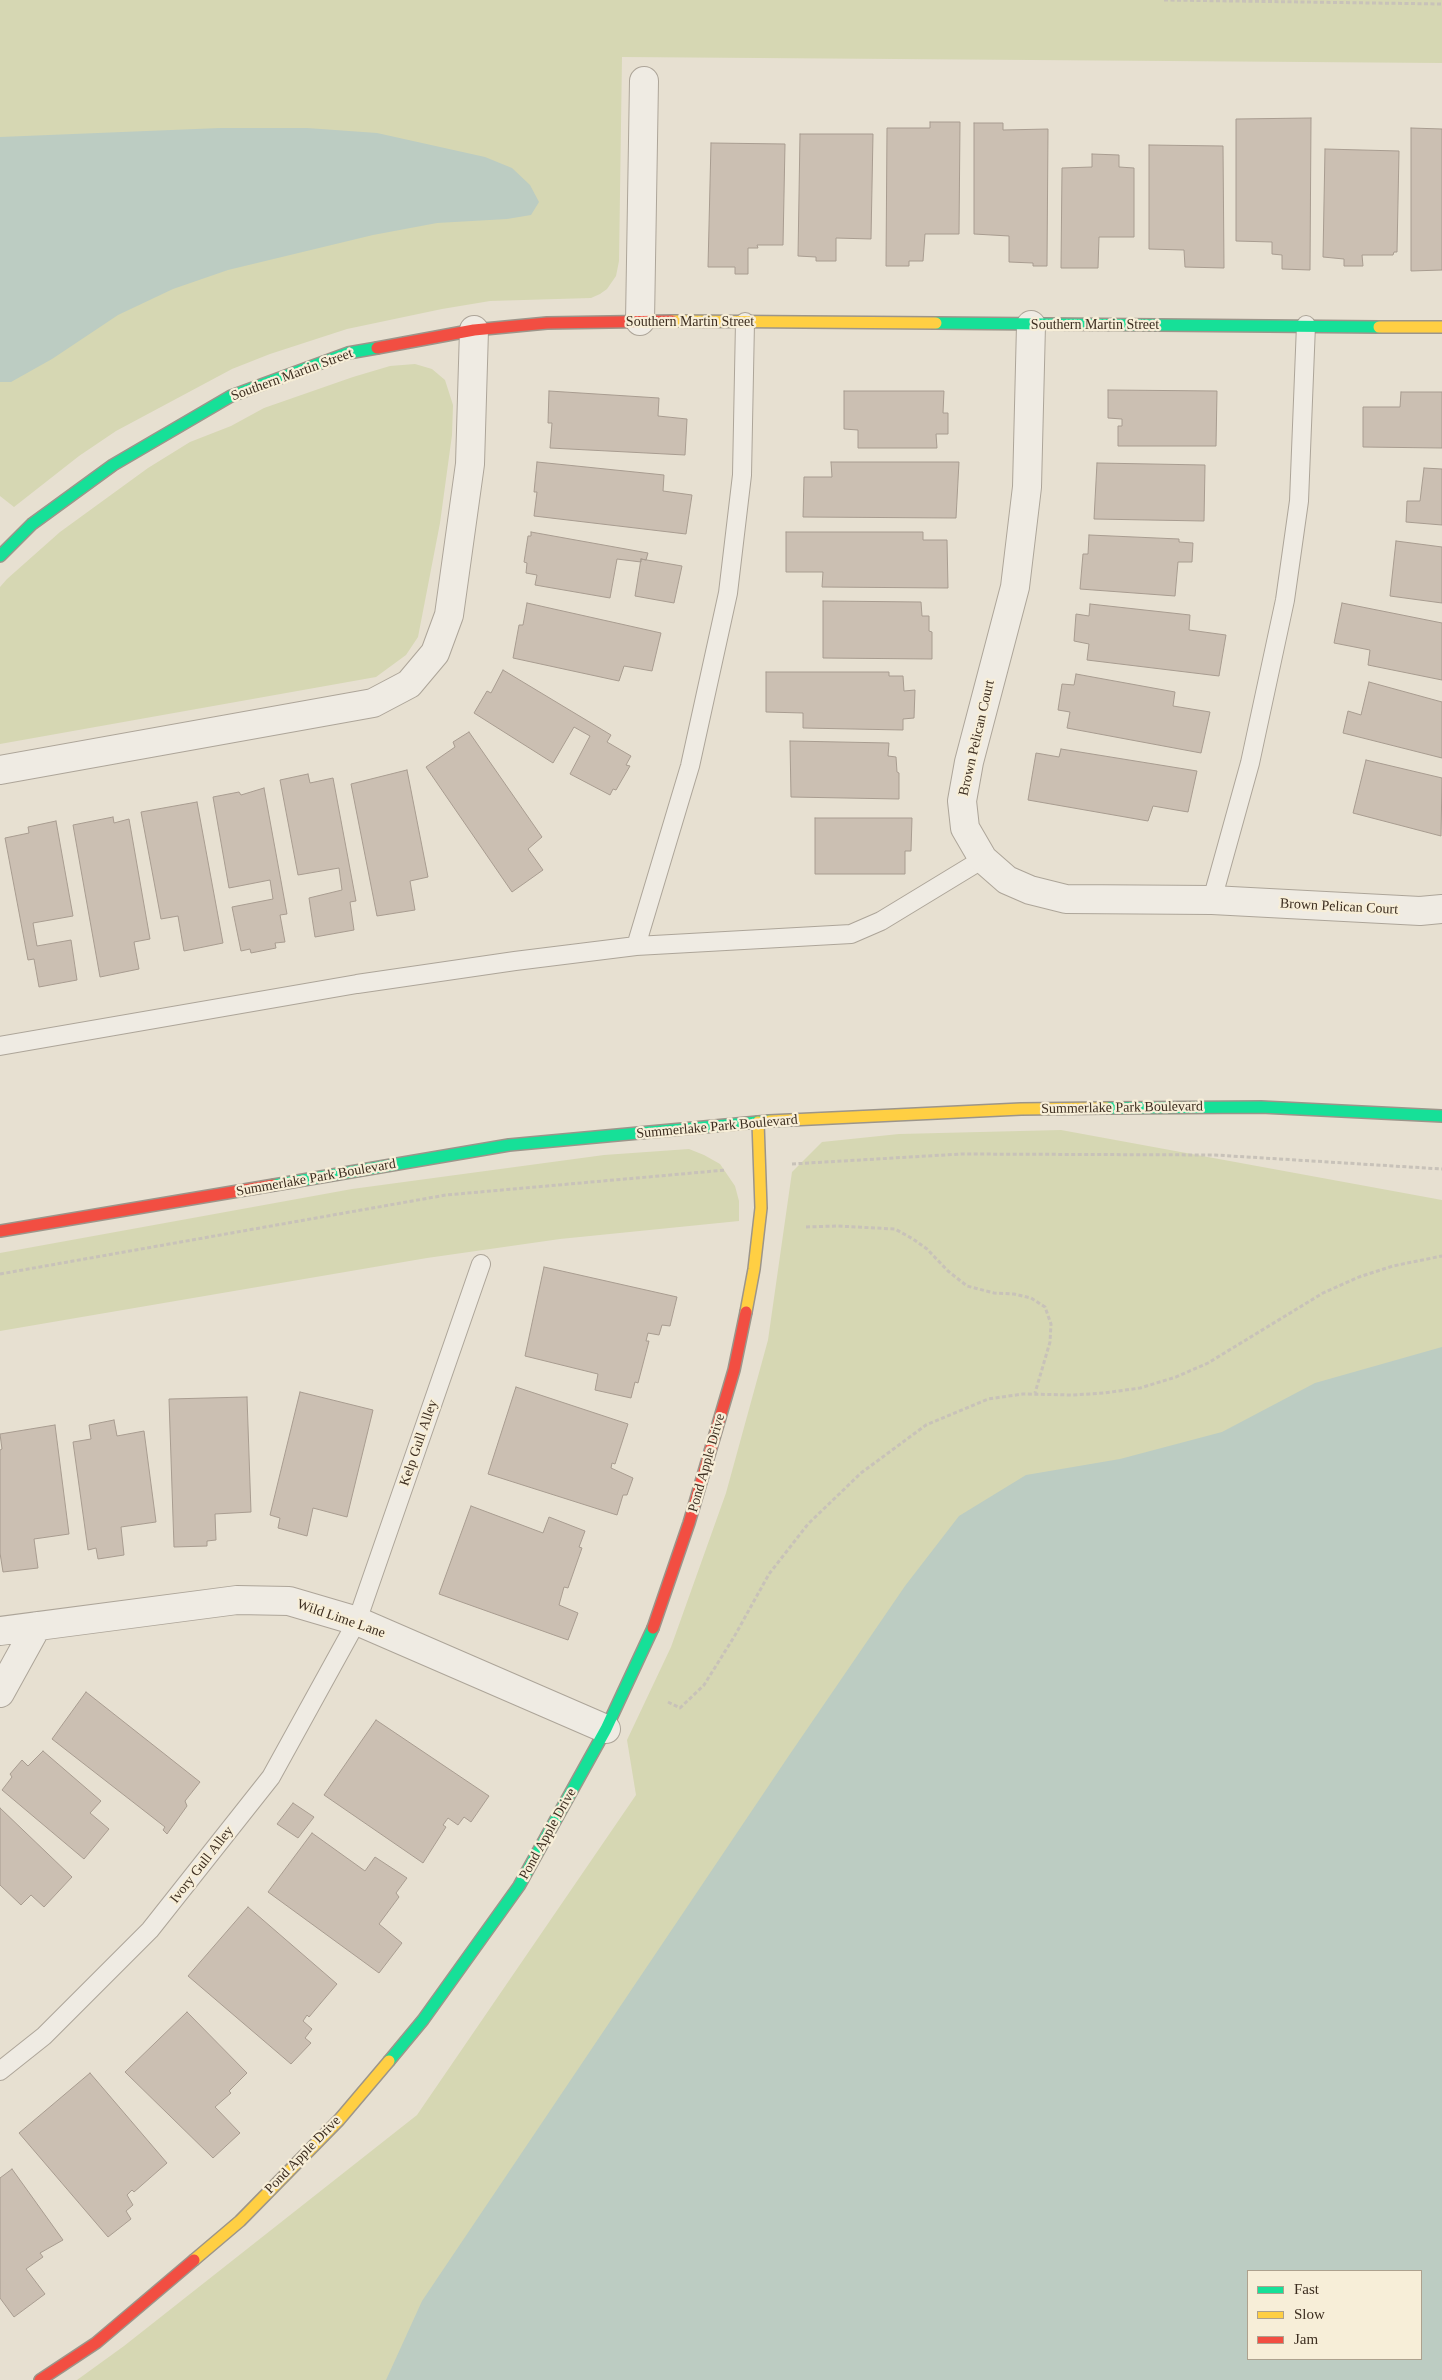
<!DOCTYPE html>
<html>
<head>
<meta charset="utf-8">
<style>
  body { margin:0 }
  #map { position:relative; width:1442px; height:2380px; overflow:hidden; background:#e7e0d1; font-family:"Times New Roman",serif }
  canvas { display:block }
  .legend { position:absolute; left:1247px; top:2270px; width:175px; height:90px; box-sizing:border-box; background:#f7eed8; border:1px solid #ada18e; margin:0; padding:6px 9px; list-style:none; font-size:15px; color:#3d2e20 }
  .legend li { display:flex; align-items:center; gap:10px; height:25px }
  .legend b { width:25px; border:1px solid #ada18e }
</style>
</head>
<body>
<div id="map">
<canvas width="1442" height="2380"></canvas>
<ul class="legend">
<li><b style="height:6px;background:#16e098"></b>Fast</li>
<li><b style="height:6px;background:#ffcf43"></b>Slow</li>
<li><b style="height:6px;background:#f24e42"></b>Jam</li>
</ul>
</div>
<script>
const ctx = document.querySelector('canvas').getContext('2d');
ctx.lineJoin = 'round';
function fillPath(path, color) { ctx.fillStyle = color; ctx.fill(path, 'evenodd'); }
const poly = rows => new Path2D(rows.map(r => 'M' + r).join(''));
function strokePath(path, color, width, dash) { ctx.strokeStyle = color; ctx.lineWidth = width; ctx.lineCap = dash ? 'butt' : 'round'; ctx.setLineDash(dash || []); ctx.stroke(path); }
function write(font, color, halo, rows, align = 'center') {
  ctx.font = font + ' "Times New Roman",serif'; ctx.lineWidth = 4.5; ctx.setLineDash([]); ctx.textBaseline = 'middle'; ctx.strokeStyle = halo; ctx.fillStyle = color; for (const [text, x, y, turn = 0] of rows) {
    ctx.save(); ctx.translate(x, y); ctx.rotate((+turn || 0) * Math.PI / 180); ctx.textAlign = isNaN(turn) ? turn : align; if (halo) ctx.strokeText(text, 0, 0); ctx.fillText(text, 0, 0); ctx.restore();
  }
}
fillPath(poly([
  [0,0,1442,0,1442,63,622,57,619,261,616,276,607,289,600,294,591,298,490,301,442,309,347,329,270,354,232,369,116,431,79,456,14,507,0,496],
  [415,364,432,369,445,380,453,405,452,435,440,523,418,637,406,655,376,677,0,744,0,587,7,579,60,532,148,468,190,442,231,426,264,408,353,377,390,366],
  [1061,1130,1442,1200,1442,2380,77,2380,124,2346,417,2115,636,1795,627,1740,671,1647,726,1493,768,1340,792,1172,822,1142,899,1134],
  [1248,2271,1421,2271,1421,2359,1248,2359],
  [689,1149,704,1155,720,1164,735,1186,739,1201,739,1221,560,1239,427,1258,0,1331,0,1253,352,1189,604,1155]
]), '#d6d7b3');
fillPath(poly([
  [220,128,307,128,377,133,485,157,512,168,530,185,539,202,531,215,507,219,437,223,373,235,228,270,173,289,118,315,52,359,11,382,0,382,0,137],
  [1442,1347,1442,2380,386,2380,422,2301,790,1754,905,1586,959,1516,1026,1475,1120,1459,1222,1432,1315,1383],
  [1421,2271,1421,2359,1248,2359,1248,2271]
]), '#bcccc2');
const building = poly([
  [1311,118,1310,270,1282,269,1282,255,1272,254,1272,242,1236,241,1236,119,1311,118],
  [930,122,960,122,959,234,925,234,923,261,909,261,909,266,886,266,887,128,930,128,930,122],
  [974,123,1003,123,1003,130,1048,129,1047,266,1033,266,1033,263,1009,262,1009,236,974,234,974,123],
  [1411,128,1442,129,1442,270,1411,271,1411,128],
  [800,134,873,134,871,239,836,238,836,261,816,261,816,257,798,256,800,134],
  [711,143,785,144,783,245,757,245,758,248,748,248,748,274,735,274,735,267,708,267,711,143],
  [1149,145,1223,146,1224,268,1185,267,1184,250,1149,249,1149,145],
  [1325,149,1399,151,1397,252,1394,252,1393,255,1362,255,1363,266,1344,266,1344,259,1323,257,1325,149],
  [1092,154,1119,155,1119,167,1134,168,1134,237,1099,237,1098,268,1061,268,1062,168,1092,167,1092,154],
  [1108,390,1217,391,1216,446,1118,446,1118,426,1122,426,1122,419,1108,418,1108,390],
  [549,391,659,398,658,416,687,419,685,455,550,448,552,423,548,423,549,391],
  [844,391,944,391,943,413,948,413,948,434,936,434,937,448,858,448,858,430,844,429,844,391],
  [1401,392,1442,392,1442,448,1363,447,1363,407,1400,407,1401,392],
  [537,462,664,475,663,491,692,495,686,534,534,516,537,492,534,492,537,462],
  [831,462,959,462,956,518,803,517,804,477,832,477,831,462],
  [1097,463,1205,465,1204,521,1094,519,1097,463],
  [1424,468,1442,469,1442,525,1406,522,1407,501,1420,501,1424,468],
  [531,532,648,553,646,560,641,559,641,562,617,559,610,598,535,585,537,575,526,573,527,563,524,562,528,536,531,536,531,532],
  [786,532,923,532,923,540,947,540,948,588,822,587,823,572,786,572,786,532],
  [1089,535,1179,539,1179,542,1193,543,1192,562,1178,562,1175,596,1080,589,1083,554,1088,554,1089,535],
  [1396,541,1442,547,1442,603,1390,596,1396,541],
  [641,559,682,566,674,603,635,596,641,559],
  [823,601,921,602,922,616,929,616,929,631,932,632,932,659,823,658,823,601],
  [527,603,661,633,652,671,624,666,619,681,513,658,519,625,523,625,527,603],
  [1342,603,1442,623,1442,680,1368,665,1370,650,1334,643,1342,603],
  [1090,604,1190,615,1189,630,1226,635,1219,676,1087,660,1089,644,1074,641,1076,614,1089,616,1090,604],
  [503,670,611,735,607,742,631,756,626,765,630,766,616,790,613,789,610,795,570,774,590,736,574,727,553,763,474,713,487,691,491,693,503,670],
  [766,672,889,672,889,676,903,676,904,691,915,690,914,718,903,719,903,730,803,728,803,713,766,712,766,672],
  [1076,674,1175,692,1173,706,1210,712,1201,753,1067,728,1070,712,1058,710,1062,684,1074,685,1076,674],
  [1369,682,1442,702,1442,758,1343,733,1348,711,1361,715,1369,682],
  [469,732,542,837,528,849,543,870,512,892,426,767,455,747,453,742,469,732],
  [790,741,889,743,888,756,896,757,897,772,899,773,899,799,791,797,790,741],
  [1061,749,1197,771,1188,812,1153,806,1148,821,1028,800,1036,753,1059,757,1061,749],
  [1366,760,1442,778,1441,836,1353,813,1366,760],
  [407,770,428,877,410,881,415,910,377,916,351,784,407,770],
  [308,774,310,783,333,778,356,901,350,902,354,930,315,937,309,898,342,890,339,868,298,875,280,780,308,774],
  [264,788,287,914,280,915,285,942,275,943,276,948,251,953,250,949,241,951,232,907,273,899,270,880,229,888,213,797,239,792,241,795,264,788],
  [197,802,223,943,184,951,178,916,161,919,141,812,197,802],
  [113,817,114,823,129,819,150,939,134,942,139,969,100,977,73,825,113,817],
  [815,818,912,818,911,851,905,851,905,874,815,874,815,818],
  [56,821,73,916,33,923,37,946,71,940,77,980,39,987,34,959,28,960,5,838,29,833,28,827,56,821],
  [544,1267,677,1297,670,1326,662,1325,659,1335,648,1333,646,1341,649,1341,638,1383,635,1382,631,1398,595,1390,598,1374,525,1356,544,1267],
  [516,1387,628,1424,615,1464,612,1463,611,1468,633,1478,627,1495,623,1495,617,1515,488,1474,516,1387],
  [300,1392,373,1410,347,1517,313,1508,307,1536,278,1528,280,1518,270,1515,300,1392],
  [247,1397,251,1512,215,1514,216,1540,207,1541,207,1546,174,1547,169,1399,247,1397],
  [114,1420,117,1436,144,1431,156,1522,121,1527,124,1555,98,1559,96,1548,88,1550,73,1442,91,1439,89,1425,114,1420],
  [55,1425,69,1534,34,1539,38,1568,3,1572,0,1553,0,1450,2,1449,0,1434,55,1425],
  [471,1506,543,1533,549,1517,585,1531,579,1547,582,1548,568,1588,564,1587,559,1605,578,1613,568,1640,439,1594,471,1506],
  [86,1692,200,1782,185,1801,187,1806,167,1834,163,1830,165,1827,52,1739,86,1692],
  [376,1720,489,1796,471,1822,464,1817,458,1825,448,1818,443,1825,446,1827,423,1863,324,1795,376,1720],
  [43,1751,101,1801,90,1813,109,1829,84,1859,2,1790,12,1777,10,1774,22,1760,28,1766,43,1751],
  [293,1803,314,1817,298,1838,277,1824,293,1803],
  [0,1808,72,1877,44,1907,31,1895,21,1905,0,1885,0,1808],
  [312,1833,365,1871,375,1857,407,1878,396,1893,399,1897,379,1924,402,1943,379,1973,268,1892,312,1833],
  [248,1907,337,1984,309,2017,307,2015,303,2021,312,2029,305,2038,311,2043,291,2064,188,1976,248,1907],
  [187,2012,247,2073,229,2091,231,2093,215,2107,240,2133,213,2158,125,2072,187,2012],
  [90,2073,167,2163,134,2192,132,2190,127,2195,133,2205,126,2211,131,2219,108,2237,19,2133,90,2073],
  [12,2169,63,2240,40,2253,43,2257,26,2269,45,2294,14,2317,0,2298,0,2178,12,2169]
]);
fillPath(building, '#cbbfb2');
strokePath(building, '#a89c90', 1);
const lane = poly([
  [1212,900,1250,763,1285,600,1299,501,1306,325],
  [636,946,690,766,728,593,742,475,745,322],
  [0,1046,357,984,515,961,636,946,851,934,881,921,983,859],
  [0,2071,44,2036,150,1930,271,1777,357,1621,481,1264]
]);
const street = poly([
  [640,321,644,81],
  [1031,325,1027,487,1015,587,969,762,962,801,965,828,983,859,1007,880,1030,890,1066,899,1212,900,1420,911,1442,909],
  [0,770,373,703,409,684,435,653,449,615,470,464,474,330],
  [0,1631,237,1600,289,1601,357,1621,606,1729],
  [0,1693,37,1626]
]);
const fast = poly([
  [936,323,1379,327],
  [0,556,32,524,113,465,231,396,348,353,377,348],
  [1107,1108,1261,1107,1442,1116],
  [274,1185,509,1145,769,1121],
  [389,2061,423,2020,519,1886,606,1729,653,1628]
]);
const slow = poly([
  [672,321,936,323],
  [1379,327,1442,327],
  [769,1121,1021,1109,1107,1108],
  [746,1312,754,1269,761,1208,758,1122],
  [194,2260,240,2221,339,2120,389,2061]
]);
const jam = poly([
  [377,348,474,330,547,323,672,321],
  [0,1231,274,1185],
  [653,1628,689,1523,734,1370,746,1312],
  [40,2380,96,2343,194,2260]
]);
strokePath(lane, '#ada599', 20);
strokePath(street, '#ada599', 30);
strokePath(fast, '#9c958a', 14);
strokePath(slow, '#9c958a', 14);
strokePath(jam, '#9c958a', 14);
strokePath(poly([
  [1164,0,1442,4],
  [792,1164,961,1154,1215,1155,1442,1169],
  [806,1227,837,1226,895,1229,913,1239,927,1249,948,1271,967,1286,994,1293,1014,1294,1031,1298,1045,1307,1051,1324,1050,1342,1035,1393],
  [0,1274,446,1195,726,1170],
  [668,1702,680,1708,704,1685,734,1637,769,1574,808,1524,861,1473,926,1425,988,1399,1023,1394,1073,1395,1104,1393,1140,1388,1176,1377,1208,1363,1323,1293,1359,1277,1393,1266,1442,1256]
]), '#c8c2b9', 3, [4, 2.5]);
strokePath(lane, '#efebe3', 18);
strokePath(street, '#efebe3', 28);
strokePath(fast, '#16e098', 11);
strokePath(slow, '#ffcf43', 11);
strokePath(jam, '#f24e42', 11);
write('14px', '#3d2e20', '#f7eed8', [
  ["Southern Martin Street",690,322],
  ["Southern Martin Street",1095,325],
  ["Southern Martin Street",292,375,-20],
  ["Brown Pelican Court",977,738,-77],
  ["Brown Pelican Court",1339,907,3],
  ["Summerlake Park Boulevard",1122,1108,-1],
  ["Summerlake Park Boulevard",717,1127,-5],
  ["Summerlake Park Boulevard",316,1178,-10],
  ["Kelp Gull Alley",419,1443,-71],
  ["Pond Apple Drive",707,1463,-74],
  ["Wild Lime Lane",341,1619,19],
  ["Pond Apple Drive",548,1834,-61],
  ["Ivory Gull Alley",202,1865,-52],
  ["Pond Apple Drive",303,2155,-46]
]);
</script>
</body>
</html>
